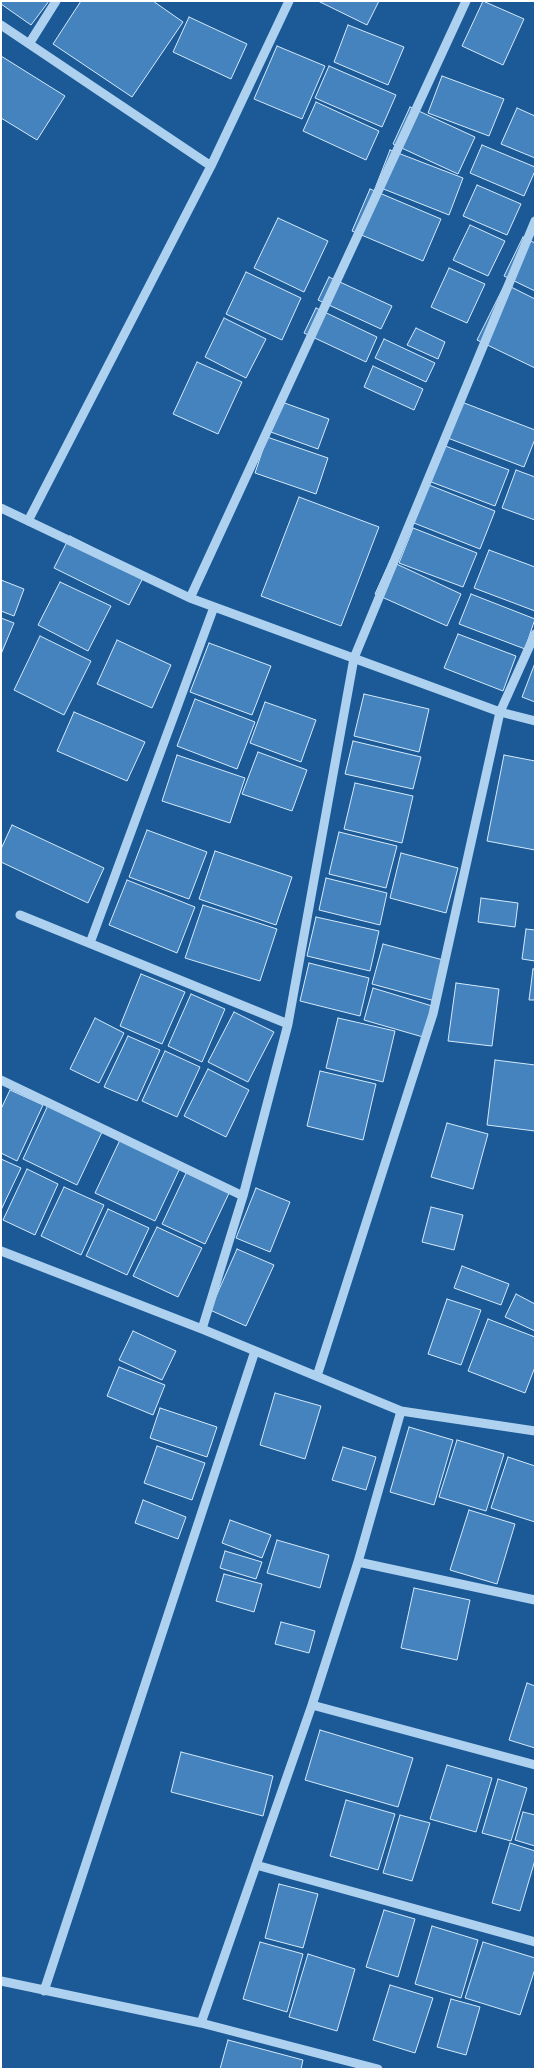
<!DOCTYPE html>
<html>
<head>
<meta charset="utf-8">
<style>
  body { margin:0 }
  #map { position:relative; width:536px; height:2070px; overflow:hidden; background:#1b5a96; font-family:Roboto,sans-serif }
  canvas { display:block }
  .frame { position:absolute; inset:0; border:2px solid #fff; pointer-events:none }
</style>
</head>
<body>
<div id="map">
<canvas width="536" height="2070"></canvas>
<div class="frame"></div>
</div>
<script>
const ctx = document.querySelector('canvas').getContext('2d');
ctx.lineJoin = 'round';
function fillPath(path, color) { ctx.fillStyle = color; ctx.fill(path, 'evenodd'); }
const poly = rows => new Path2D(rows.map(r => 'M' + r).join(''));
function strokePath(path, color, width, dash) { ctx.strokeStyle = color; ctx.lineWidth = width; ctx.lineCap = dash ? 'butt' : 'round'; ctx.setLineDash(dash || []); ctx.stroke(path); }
const building = poly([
  [1,1,49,1,31,25,1,4,1,1],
  [81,1,153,1,183,22,132,97,53,44,81,1],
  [318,1,379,1,367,25,318,1],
  [483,1,524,19,503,65,462,46,483,1],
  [189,17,247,44,231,79,173,52,189,17],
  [348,25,404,47,388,85,334,62,348,25],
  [277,46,325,66,302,119,254,99,277,46],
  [1,56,65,96,37,140,1,118,1,56],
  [329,66,396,95,382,127,315,98,329,66],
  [442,76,504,99,489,136,428,113,442,76],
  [316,102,379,131,366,160,303,131,316,102],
  [410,107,475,137,458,174,393,144,410,107],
  [517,108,535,116,535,158,501,144,517,108],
  [482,145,535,167,535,171,524,196,470,173,482,145],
  [390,150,463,178,449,215,376,186,390,150],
  [477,185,521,204,507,235,463,216,477,185],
  [370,189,441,219,423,261,352,231,370,189],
  [278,218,328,241,304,292,254,268,278,218],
  [470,225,505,241,488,276,453,260,470,225],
  [523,237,535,243,535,291,504,276,523,237],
  [449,268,485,284,467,323,431,307,449,268],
  [246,272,301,298,282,340,226,314,246,272],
  [329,277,392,306,381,329,318,300,329,277],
  [505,284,535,299,535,368,477,340,505,284],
  [316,308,377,337,366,362,304,333,316,308],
  [224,318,266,339,246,378,205,357,224,318],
  [416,328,445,342,438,359,407,345,416,328],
  [384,339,435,363,426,382,375,358,384,339],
  [197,362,242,382,218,434,173,414,197,362],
  [373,366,423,389,414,410,364,387,373,366],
  [279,401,329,419,318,449,268,431,279,401],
  [459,401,535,430,535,439,524,467,445,437,459,401],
  [267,437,328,458,316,494,255,473,267,437],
  [440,444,509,470,495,506,426,480,440,444],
  [516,470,535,477,535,520,502,508,516,470],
  [429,485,495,511,480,549,414,523,429,485],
  [299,497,379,527,341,626,261,596,299,497],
  [413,528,477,553,463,587,399,563,413,528],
  [70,536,145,574,129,605,54,568,70,536],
  [489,550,535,567,535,611,474,588,489,550],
  [390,561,461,594,447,626,375,594,390,561],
  [1,580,24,589,14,616,1,611,1,580],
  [60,582,111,606,88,651,38,625,60,582],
  [471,594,535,619,525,649,459,624,471,594],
  [1,618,14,623,1,654,1,618],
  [458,634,516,656,503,691,444,668,458,634],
  [40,636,91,661,64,715,14,690,40,636],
  [117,640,171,665,152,708,97,684,117,640],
  [209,643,271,666,252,715,190,692,209,643],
  [535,663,535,702,522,697,535,663],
  [364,694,429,709,419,752,354,736,364,694],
  [195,699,255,722,237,769,177,746,195,699],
  [265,702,316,720,301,762,250,743,265,702],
  [74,712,145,742,127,781,57,751,74,712],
  [353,741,421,757,413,789,345,774,353,741],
  [258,752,307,770,292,811,242,794,258,752],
  [177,755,245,778,230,823,162,801,177,755],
  [504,755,535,761,535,850,487,841,504,755],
  [355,783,413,796,402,843,344,829,355,783],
  [12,825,104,868,88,903,1,862,1,849,12,825],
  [147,830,207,852,189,899,129,877,147,830],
  [339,832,397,846,386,888,329,874,339,832],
  [215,851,292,877,276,925,199,899,215,851],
  [401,853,458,868,446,913,390,898,401,853],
  [326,878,387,893,380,925,319,910,326,878],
  [127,880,195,907,177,953,109,925,127,880],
  [481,898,518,903,515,927,478,922,481,898],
  [203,905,277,929,260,981,185,958,203,905],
  [316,917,379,931,370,971,307,956,316,917],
  [526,929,535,930,535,961,522,959,526,929],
  [383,944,447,961,435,1001,372,984,383,944],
  [309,963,369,978,360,1016,300,1001,309,963],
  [533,969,535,969,535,1000,529,1000,533,969],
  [141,974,185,992,162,1044,120,1026,141,974],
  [456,983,499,989,492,1046,448,1041,456,983],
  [373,988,432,1006,423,1037,364,1020,373,988],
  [191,994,225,1009,202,1062,168,1046,191,994],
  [234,1012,274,1032,248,1082,208,1062,234,1012],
  [95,1018,124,1033,99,1083,70,1069,95,1018],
  [338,1018,395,1031,383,1082,326,1068,338,1018],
  [128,1036,160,1050,137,1101,104,1087,128,1036],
  [165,1051,200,1067,177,1117,142,1101,165,1051],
  [495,1060,535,1065,535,1131,487,1125,495,1060],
  [208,1069,249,1090,226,1137,184,1116,208,1069],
  [320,1071,376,1084,363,1140,307,1126,320,1071],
  [10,1090,43,1105,17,1161,1,1153,1,1109,10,1090],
  [48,1105,103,1130,77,1185,23,1159,48,1105],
  [447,1123,488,1134,473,1189,431,1177,447,1123],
  [120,1140,180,1168,155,1221,95,1193,120,1140],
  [1,1159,21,1168,1,1210,1,1159],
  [27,1169,58,1184,35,1235,3,1220,27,1169],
  [188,1169,231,1189,205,1244,162,1224,188,1169],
  [64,1187,104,1205,81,1255,41,1236,64,1187],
  [256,1188,290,1202,270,1252,236,1238,256,1188],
  [431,1207,463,1215,454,1250,422,1242,431,1207],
  [108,1209,149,1228,127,1275,86,1256,108,1209],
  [157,1227,202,1248,178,1297,133,1276,157,1227],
  [237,1249,274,1265,246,1326,210,1310,237,1249],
  [462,1266,509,1284,501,1305,454,1288,462,1266],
  [516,1294,535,1304,535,1331,505,1317,516,1294],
  [447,1299,481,1310,461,1365,428,1354,447,1299],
  [488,1319,535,1337,535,1367,525,1393,468,1371,488,1319],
  [133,1331,176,1351,162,1380,119,1360,133,1331],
  [119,1367,165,1385,153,1415,107,1396,119,1367],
  [275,1393,321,1406,305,1459,260,1445,275,1393],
  [160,1408,217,1427,207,1457,150,1438,160,1408],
  [409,1427,453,1440,434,1505,390,1492,409,1427],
  [457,1440,504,1454,486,1511,439,1497,457,1440],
  [157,1446,205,1463,192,1500,144,1483,157,1446],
  [343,1447,376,1457,366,1490,332,1480,343,1447],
  [508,1457,535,1466,535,1522,491,1508,508,1457],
  [143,1500,186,1517,178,1539,135,1523,143,1500],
  [469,1510,515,1524,497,1584,450,1570,469,1510],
  [230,1520,271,1535,262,1558,222,1543,230,1520],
  [277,1540,329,1555,320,1588,267,1573,277,1540],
  [225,1551,262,1562,256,1579,220,1568,225,1551],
  [224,1574,262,1584,254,1612,216,1601,224,1574],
  [414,1588,470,1600,457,1660,401,1648,414,1588],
  [281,1622,315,1631,309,1653,275,1644,281,1622],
  [527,1683,535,1686,535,1748,509,1740,527,1683],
  [320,1730,413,1758,398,1807,305,1780,320,1730],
  [181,1752,273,1776,263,1816,171,1792,181,1752],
  [447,1765,492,1778,476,1832,430,1819,447,1765],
  [498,1779,527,1788,511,1841,482,1833,498,1779],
  [346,1800,395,1814,378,1870,330,1856,346,1800],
  [523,1812,535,1815,535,1846,515,1840,523,1812],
  [400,1815,430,1823,412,1881,383,1873,400,1815],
  [510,1843,535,1851,535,1860,520,1911,492,1903,510,1843],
  [279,1884,318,1894,303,1948,265,1938,279,1884],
  [384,1910,415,1919,398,1977,366,1967,384,1910],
  [432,1926,478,1940,461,1998,415,1984,432,1926],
  [260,1942,303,1954,287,2012,243,1999,260,1942],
  [483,1942,535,1958,535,1969,520,2015,465,1998,483,1942],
  [308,1954,355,1969,337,2031,289,2017,308,1954],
  [390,1985,433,1998,415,2053,373,2040,390,1985],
  [451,1999,480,2007,466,2055,437,2047,451,1999],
  [228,2040,303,2060,301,2069,220,2069,228,2040]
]);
fillPath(building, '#4483bd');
strokePath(building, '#d5e9fb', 1);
strokePath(poly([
  [1,25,211,166],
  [29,44,56,1],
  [1,508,190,598,500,712,535,721],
  [28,521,211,166,289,1],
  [190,598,466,1],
  [20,915,288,1024],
  [90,943,214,607],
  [1,1080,243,1196],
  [1,1251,202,1329,401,1411,535,1431],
  [202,1329,243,1196,288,1024,354,658,535,221],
  [317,1376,433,1014,500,712,535,634],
  [358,1562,535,1600],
  [312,1705,535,1765],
  [256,1865,535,1942],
  [1,1981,201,2023,378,2069],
  [44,1991,255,1351],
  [201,2023,312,1705,358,1562,401,1411]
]), '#aed1f0', 9);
</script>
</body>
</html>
